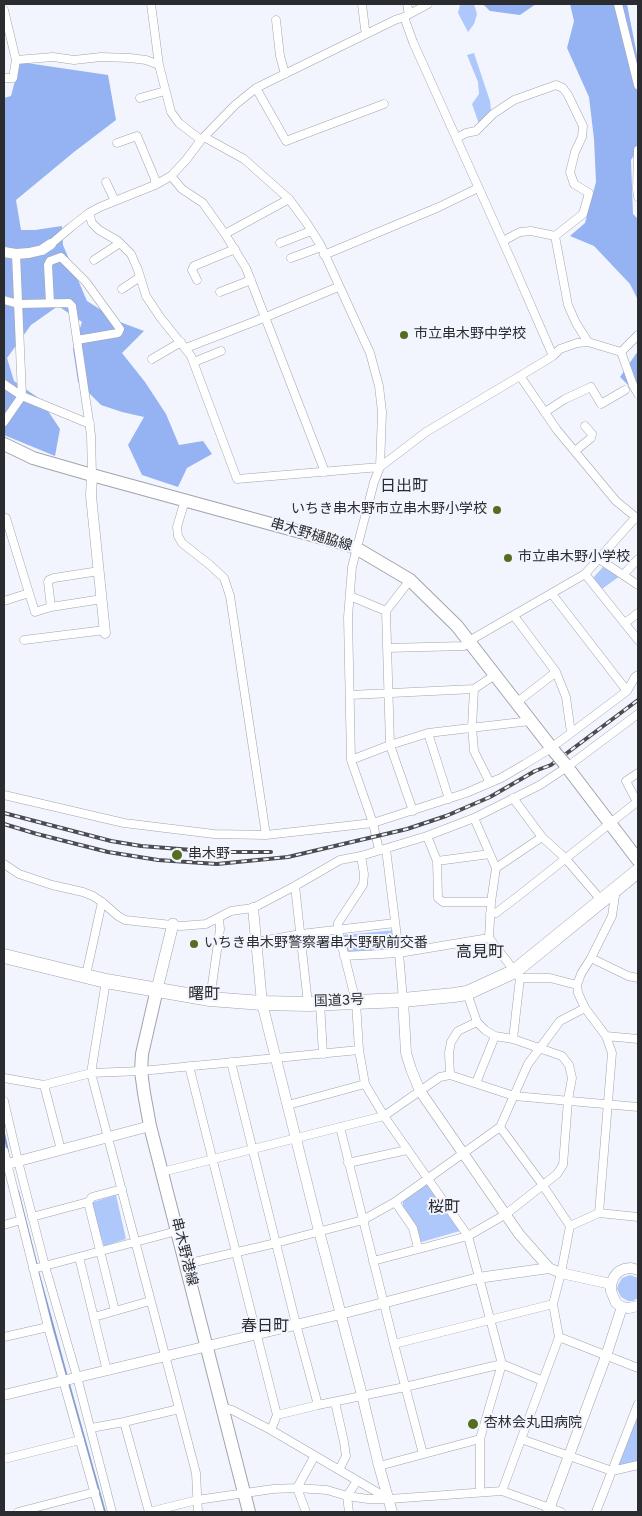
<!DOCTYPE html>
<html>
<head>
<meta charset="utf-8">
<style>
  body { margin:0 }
  #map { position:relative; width:642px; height:1516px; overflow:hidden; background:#f2f5fd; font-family:Overpass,sans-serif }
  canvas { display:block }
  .frame { position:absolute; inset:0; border:5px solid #2b2c2f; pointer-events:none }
</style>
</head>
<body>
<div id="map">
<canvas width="642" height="1516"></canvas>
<div class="frame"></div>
</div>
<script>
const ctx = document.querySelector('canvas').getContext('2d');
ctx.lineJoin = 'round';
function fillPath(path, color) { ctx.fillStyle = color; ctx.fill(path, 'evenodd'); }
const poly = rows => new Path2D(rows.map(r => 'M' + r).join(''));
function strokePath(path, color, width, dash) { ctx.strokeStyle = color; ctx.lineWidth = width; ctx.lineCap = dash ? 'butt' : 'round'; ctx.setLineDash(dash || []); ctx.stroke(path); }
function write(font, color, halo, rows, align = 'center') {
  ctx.font = font + ' Overpass,"Noto Sans JP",sans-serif'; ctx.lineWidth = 4; ctx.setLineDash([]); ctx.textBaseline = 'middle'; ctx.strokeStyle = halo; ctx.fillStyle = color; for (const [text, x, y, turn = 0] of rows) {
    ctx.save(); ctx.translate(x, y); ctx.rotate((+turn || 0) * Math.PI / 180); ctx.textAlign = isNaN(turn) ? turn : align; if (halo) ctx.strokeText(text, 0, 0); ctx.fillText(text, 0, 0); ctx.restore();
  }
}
fillPath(poly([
  [474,4,477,14,474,24,468,32,458,13,460,5],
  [474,53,490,101,491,110,479,124,472,104,479,94,478,82,467,55],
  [603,567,620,576,602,589,593,578],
  [396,930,400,949,390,955,349,956,343,935],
  [425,1183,429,1184,460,1231,418,1243,403,1207,403,1197],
  [116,1195,126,1239,104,1246,90,1203],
  [630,1275,638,1278,638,1298,633,1301,628,1301,621,1297,617,1289,618,1285,622,1278],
  [638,1411,638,1465,617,1469]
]), '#afc8fc');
fillPath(poly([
  [483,4,536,4,520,15,490,11],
  [570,4,627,4,638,60,638,149,631,160,633,214,638,219,638,300,630,284,594,246,570,236,585,223,596,182,594,139,589,97,567,48,574,21],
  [20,62,108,75,116,120,74,152,16,200,21,230,35,230,62,226,63,245,87,301,120,322,144,331,122,353,145,382,166,414,179,445,203,441,212,454,187,468,178,487,142,475,128,445,144,417,122,412,101,405,78,382,73,349,82,322,58,306,31,325,7,358,14,381,40,399,60,429,55,456,4,435,4,98,11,96],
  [638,351,638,395,620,377]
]), '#95b3f2');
strokePath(poly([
  [4,1133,8,1152],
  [18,1191,37,1266],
  [38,1271,67,1377],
  [69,1384,105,1512]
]), '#809cda', 2);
const minor = poly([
  [151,4,159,65,171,112,179,123,201,140],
  [362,4,365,29],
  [407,4,409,14],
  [618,4,638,85],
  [4,10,16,60,53,57,74,60,101,57,130,58,146,60,159,65],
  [404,17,413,42,512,262,553,356],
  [276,20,280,56,285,74],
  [4,78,13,78,16,60],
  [256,88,286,141,384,104],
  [140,98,165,91],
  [204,137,244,159,289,199,306,222,320,244,370,353,379,386,382,412,380,467,374,482,352,567,348,617,351,760,373,823,379,850],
  [457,138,466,133,476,131,493,114,514,100,556,85,563,88,568,95,583,126,582,137,575,152,570,172,574,184,589,193,583,214,555,236,568,305,576,323,588,342],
  [117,143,137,136,155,179,155,185],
  [638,150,637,189,638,197],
  [171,176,182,189,203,203,225,234,246,268,325,472],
  [106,182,115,201],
  [89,213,92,223,99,230,118,241,131,254,138,270,146,296,160,317,191,356,237,479,380,467,426,432,520,376,553,356,560,349,577,343,588,342,621,352],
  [225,234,289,199],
  [503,241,520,232,531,231,555,236],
  [280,243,311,231],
  [51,244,71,227,89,213,100,207,155,185,171,176,186,160,201,140,235,105,256,88,395,20,404,17,428,4],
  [16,254,22,396],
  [324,255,439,207,478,188],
  [291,258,321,247],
  [94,260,120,243],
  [197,280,192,270,194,266,235,249],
  [122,289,140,277],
  [220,292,251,280],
  [4,300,18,304,69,303,72,306,77,340],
  [50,303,48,265,50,261,61,257,86,282,120,329,118,333,77,340,91,435,92,475],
  [186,348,266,317,338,287],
  [621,352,633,385,638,394],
  [621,352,638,335],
  [152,359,181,342],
  [194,362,221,351],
  [520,376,557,430,616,501,638,519],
  [4,384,22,396],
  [545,412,565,399,591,387,601,404,625,390],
  [4,422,22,396,90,424],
  [575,451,591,438,592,434,585,426],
  [185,500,177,527,178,536,182,543,210,565,224,578,230,596,266,835],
  [4,518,6,518,29,593,4,601],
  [599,559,638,585],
  [585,574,638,640],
  [623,575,638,559],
  [410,580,386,611,390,745,413,811],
  [29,593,35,612,51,607,102,599],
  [552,594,627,691],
  [350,596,386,611],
  [51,607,48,582,49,580,54,578,99,571],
  [514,616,556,672,566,697,571,733],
  [625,623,638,613],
  [24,640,105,630],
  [387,648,464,646,469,641,585,574,636,517],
  [474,689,472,727,474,751,490,783],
  [350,695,474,689,495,675],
  [516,703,556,672],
  [428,733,449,799],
  [351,760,390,745,428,733,530,721],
  [4,795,124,823,214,834,266,835,373,823,466,793,501,778,525,764,551,748,627,691,635,677,638,675],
  [513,798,542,837,565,858,601,900],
  [474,818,496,868,491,902,489,938,520,978,550,978,577,985],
  [427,836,437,861,438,898,443,902,491,902],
  [386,849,399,953,403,1000],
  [361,856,364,874,363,885,338,923,338,930,356,1002,359,1050,365,1084,384,1116,468,1236,502,1364,480,1439,480,1492],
  [437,861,490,854],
  [4,864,19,874,52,885,83,892,93,896,102,902,118,916,125,920,181,926,206,924,231,911,253,908,295,886,340,860,361,856,427,836,474,818,540,785,567,767,638,714],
  [496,868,542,837],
  [295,886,308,1004],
  [490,914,496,913,517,897,637,802,626,781,638,773],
  [256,942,301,934,395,923],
  [344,956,399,953,489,938],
  [591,958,628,976,638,978],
  [86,975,102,902],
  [106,981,91,1073,196,1473,198,1512],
  [210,999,220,929,219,918],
  [320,1003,323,1054],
  [606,1036,638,1039],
  [513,1039,520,978],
  [231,1062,296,1324,318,1405],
  [189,1066,277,1415,271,1430],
  [450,1075,449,1053,451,1042,458,1031,477,1022],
  [4,1078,44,1085,91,1073,141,1071,359,1050],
  [476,1083,495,1036],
  [44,1085,61,1150],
  [4,1101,18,1161,45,1266,77,1377,112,1512],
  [288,1105,365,1084],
  [340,1127,394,1344,423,1454],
  [500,1127,542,1184,570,1226,561,1273,553,1304,559,1337,502,1491],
  [4,1151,48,1327,100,1512],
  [348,1163,407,1150],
  [162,1172,384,1116,440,1077,450,1075,514,1096,638,1107],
  [88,1202,115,1311],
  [395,1202,413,1228,418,1248],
  [599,1213,612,1053,606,1036,585,1008,578,993,577,985,581,974,591,958,612,916,616,889],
  [32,1217,88,1202,92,1197,122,1189],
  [4,1225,21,1220],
  [570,1226,599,1213,638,1217],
  [79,1257,107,1371],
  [373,1261,468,1236,506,1214,557,1174,563,1165,568,1100,572,1078,569,1065,562,1056,513,1039,495,1036,485,1030,477,1022,467,993],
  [186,1264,276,1243,363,1220,395,1202,500,1127,528,1064,560,1021,585,1008],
  [33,1269,177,1231],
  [94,1317,150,1301],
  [4,1337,48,1327],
  [559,1337,638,1368],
  [394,1344,553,1304],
  [335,1402,344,1442,346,1456,339,1470],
  [223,1408,232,1410,271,1430,387,1498],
  [277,1415,318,1405,405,1387,502,1364,543,1381],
  [124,1422,149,1512],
  [91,1428,124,1422,179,1409],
  [521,1439,612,1471,638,1465],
  [4,1459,80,1440],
  [379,1466,480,1439],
  [18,1512,95,1492],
  [149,1512,197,1500,273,1489,297,1488,327,1490,347,1496,368,1499,389,1499,502,1491,561,1512],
  [306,1512,297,1488,314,1457],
  [349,1512,347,1496,357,1481],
  [596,1512,638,1404]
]);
const tertiary = poly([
  [4,252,16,254,29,253,42,250,51,244],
  [92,475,91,496,105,633],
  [253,908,262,1003,319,1231,362,1395,379,1466,392,1512],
  [403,1000,406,1053,411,1069,420,1091,519,1234,549,1268,561,1273,611,1284],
  [4,1165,150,1126],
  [638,1270,631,1268,624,1269,618,1272,614,1277,611,1284,611,1291,616,1303,622,1307,629,1308,638,1306],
  [4,1395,341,1314,478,1278,549,1268],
  [548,1512,606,1356,622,1307]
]);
const secondary = poly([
  [157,989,173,924]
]);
const primary = poly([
  [4,444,33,458,92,475,348,545,356,548,410,580,457,626,554,751],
  [564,763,638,860],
  [157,989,142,1054,141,1071,144,1093,150,1126,249,1512]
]);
const trunk = poly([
  [4,956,106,981,210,999,262,1003,308,1004,403,1000,454,995,467,993,515,971,638,871]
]);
strokePath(minor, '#a1a4ab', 9);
strokePath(tertiary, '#a1a4ab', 11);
strokePath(secondary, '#a1a4ab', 12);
strokePath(primary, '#a1a4ab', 14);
strokePath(trunk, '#a1a4ab', 15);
strokePath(minor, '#fff', 8);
strokePath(tertiary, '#fff', 10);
strokePath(secondary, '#fff', 11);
strokePath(primary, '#fff', 12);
strokePath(trunk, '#fff', 14);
const rail = poly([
  [4,813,111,841,141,846,218,852,271,852],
  [4,824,37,834,108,852,158,860,217,864,288,857,407,829,446,816,490,797,535,771,551,765,638,700]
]);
strokePath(rail, '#4b4c50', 4);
strokePath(rail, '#f2f5fd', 2, [5.5]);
const primaryBridge = poly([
  [554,751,564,763]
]);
strokePath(primaryBridge, '#a1a4ab', 14, []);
strokePath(primaryBridge, '#fff', 12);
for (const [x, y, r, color] of [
  [404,335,5,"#556d1e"],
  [497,510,5,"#556d1e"],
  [508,558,5,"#556d1e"],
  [177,855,6,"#556d1e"],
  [194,944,5,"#556d1e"],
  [473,1424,6,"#556d1e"]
]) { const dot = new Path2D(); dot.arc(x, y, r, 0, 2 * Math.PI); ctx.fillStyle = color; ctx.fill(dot); strokePath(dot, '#f2f5fd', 2); }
write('14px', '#2b2c2f', '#f2f5fd', [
  ["市立串木野中学校",414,335],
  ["いちき串木野市立串木野小学校",487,510,"right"],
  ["市立串木野小学校",518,558],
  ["串木野",188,855],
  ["いちき串木野警察署串木野駅前交番",204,944],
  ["杏林会丸田病院",484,1424]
], 'left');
write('14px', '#2b2c2f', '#f2f5fd', [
  ["串木野樋脇線",311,536,16],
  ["国道3号",339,1002,-2],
  ["串木野港線",183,1252,76]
]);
write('16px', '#2b2c2f', '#f2f5fd', [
  ["日出町",404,488],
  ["高見町",480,954],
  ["曙町",204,996],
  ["桜町",444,1209],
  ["春日町",265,1328]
]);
</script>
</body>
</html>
